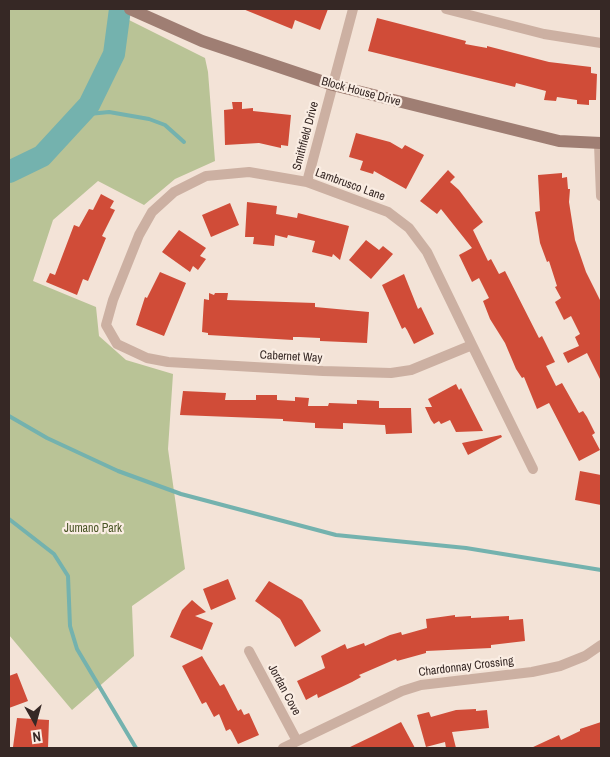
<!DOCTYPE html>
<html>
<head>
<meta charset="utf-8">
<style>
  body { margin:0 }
  #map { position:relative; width:610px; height:757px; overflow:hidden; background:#f3e3d7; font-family:"Archivo Narrow",sans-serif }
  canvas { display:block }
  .frame { position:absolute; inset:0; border:10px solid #362825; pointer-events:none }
  .north { position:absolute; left:10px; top:697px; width:50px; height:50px; -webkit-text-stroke:4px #faede3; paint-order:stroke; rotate:173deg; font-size:14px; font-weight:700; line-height:20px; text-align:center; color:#362825 }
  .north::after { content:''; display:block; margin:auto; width:18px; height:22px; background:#362825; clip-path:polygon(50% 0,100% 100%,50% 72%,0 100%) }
</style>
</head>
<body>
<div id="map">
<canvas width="610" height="757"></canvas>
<div class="frame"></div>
<div class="north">N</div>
</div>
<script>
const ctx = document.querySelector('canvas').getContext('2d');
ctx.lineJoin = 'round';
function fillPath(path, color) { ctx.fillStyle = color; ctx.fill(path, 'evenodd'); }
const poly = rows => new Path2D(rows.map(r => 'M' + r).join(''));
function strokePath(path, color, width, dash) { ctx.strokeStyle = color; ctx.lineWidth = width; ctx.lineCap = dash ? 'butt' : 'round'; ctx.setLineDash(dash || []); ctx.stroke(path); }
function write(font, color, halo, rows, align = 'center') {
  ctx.font = font + ' "Archivo Narrow",sans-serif'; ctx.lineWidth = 4.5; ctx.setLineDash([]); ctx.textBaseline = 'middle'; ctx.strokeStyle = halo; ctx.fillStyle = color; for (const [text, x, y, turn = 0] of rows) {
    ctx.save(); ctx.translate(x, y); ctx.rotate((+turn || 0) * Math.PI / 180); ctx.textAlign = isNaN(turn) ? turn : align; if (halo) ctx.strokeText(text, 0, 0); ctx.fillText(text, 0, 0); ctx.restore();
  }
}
fillPath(poly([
  [9,9,107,9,205,58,208,72,215,161,175,179,144,205,98,181,53,220,33,281,96,307,99,336,126,360,173,374,168,449,185,569,132,606,134,656,72,710,9,635]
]), '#b9c396');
strokePath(poly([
  [79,115,109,112,149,119,165,125,184,142],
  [9,416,47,438,118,471,181,494,336,535,466,548,601,570],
  [9,519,54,554,68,576,70,626,77,649,136,748]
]), '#74b2ae', 4);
strokePath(poly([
  [9,172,42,156,89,105,114,54,120,9]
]), '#74b2ae', 22);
fillPath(poly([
  [243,9,328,9,320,30,295,20,292,29],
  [377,18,466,41,465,44,487,48,487,46,549,62,591,67,591,73,597,74,596,100,589,100,589,105,577,104,577,100,557,97,556,101,544,100,546,91,516,83,515,87,368,51],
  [232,102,242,102,242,109,253,108,253,111,291,115,288,146,281,145,281,148,259,143,225,145,224,110,233,109],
  [356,133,390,142,402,149,405,145,424,155,406,189,374,171,373,174,360,170,363,161,349,157],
  [448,170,455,177,450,182,459,190,483,222,473,230,488,261,491,259,499,274,505,271,539,338,542,336,555,362,546,366,556,386,562,383,579,413,583,411,587,417,595,433,592,435,600,450,579,461,549,403,537,409,524,377,522,378,516,369,505,343,490,319,483,301,489,298,479,278,472,282,459,255,472,248,441,209,437,214,420,201],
  [562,173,562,178,567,177,568,189,570,189,569,202,575,240,586,272,601,302,601,381,587,353,568,363,563,353,579,346,575,337,580,334,571,316,564,320,555,302,561,298,555,287,557,286,549,261,547,262,540,243,535,212,540,211,538,175],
  [101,194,114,201,110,208,115,210,102,236,106,238,88,281,83,279,77,295,46,282,50,273,55,275,74,225,79,227,89,209,93,210],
  [247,202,277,206,276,214,297,218,298,213,349,226,340,260,333,254,332,257,312,252,315,241,288,235,287,238,275,235,274,246,253,244,254,237,245,237],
  [230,203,239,225,211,237,202,215],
  [179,230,206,248,200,256,206,259,198,270,193,266,190,272,162,252],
  [366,240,379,250,383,246,393,254,371,279,349,260],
  [160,272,186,283,164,336,136,325,145,297,147,298],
  [404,274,418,309,421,307,434,334,414,344,407,330,405,327,402,329,382,285],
  [209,293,214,295,215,293,228,293,227,300,315,303,315,307,369,312,367,343,320,341,320,338,299,337,293,337,293,340,208,335,208,333,202,332,204,299,209,300],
  [456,384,459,390,461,388,483,431,456,432,450,420,441,424,439,421,434,424,431,420,425,407,432,407,428,399],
  [183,391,226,393,225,400,256,400,256,395,277,395,277,400,295,401,295,397,309,398,308,406,328,406,329,403,357,404,357,400,379,401,379,408,411,408,412,433,386,434,385,425,343,423,343,429,315,428,315,423,283,421,283,419,180,415],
  [501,435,502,437,468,455,462,443],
  [580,471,601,475,601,505,575,500],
  [228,579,236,599,211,610,203,589],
  [269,581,302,600,321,631,295,647,280,619,255,601],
  [192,600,206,612,195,616,213,623,202,650,170,637,182,610],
  [455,615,455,617,471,616,471,618,509,616,509,620,523,619,525,641,491,645,491,648,426,651,426,653,397,661,396,659,359,675,361,677,352,682,318,698,317,694,306,700,297,681,325,668,321,656,345,644,347,649,364,643,365,646,390,635,401,632,402,635,427,628,426,619],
  [202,656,220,686,224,684,238,711,241,709,244,715,249,713,259,735,238,744,232,732,230,729,226,731,219,714,214,717,206,702,202,704,182,666],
  [17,673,28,701,9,708,9,676],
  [476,709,476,711,487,710,489,728,452,732,456,748,446,748,445,742,426,747,417,715,429,712,431,717,456,710],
  [17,718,49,720,48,748,13,747],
  [401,722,415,748,348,748,375,735],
  [601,722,601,748,531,748,559,735,561,740,580,731,580,729]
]), '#d04c38');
strokePath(poly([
  [446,9,544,34,601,43],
  [599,144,601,196],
  [307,182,353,9],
  [472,345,411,370,391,373,323,371,168,362,147,358,117,344,106,325,113,300,139,235,152,212,174,192,206,176,249,172,307,182,388,212,409,228,427,252,472,345,533,469],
  [249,651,297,741],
  [283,748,402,691,421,685,532,672,560,666,585,656,601,645]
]), '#ccb0a2', 10);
strokePath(poly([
  [130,9,202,41,333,85,559,141,601,143]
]), '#9f7e73', 12);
write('12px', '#362825', '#faede3', [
  ["Block House Drive",361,92,15],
  ["Smithfield Drive",306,136,-75],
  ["Lambrusco Lane",350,185,20],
  ["Cabernet Way",291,357,3],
  ["Chardonnay Crossing",466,667,-7],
  ["Jordan Cove",284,690,62]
]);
write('12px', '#4a5627', '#faede3', [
  ["Jumano Park",93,529]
]);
</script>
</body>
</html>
